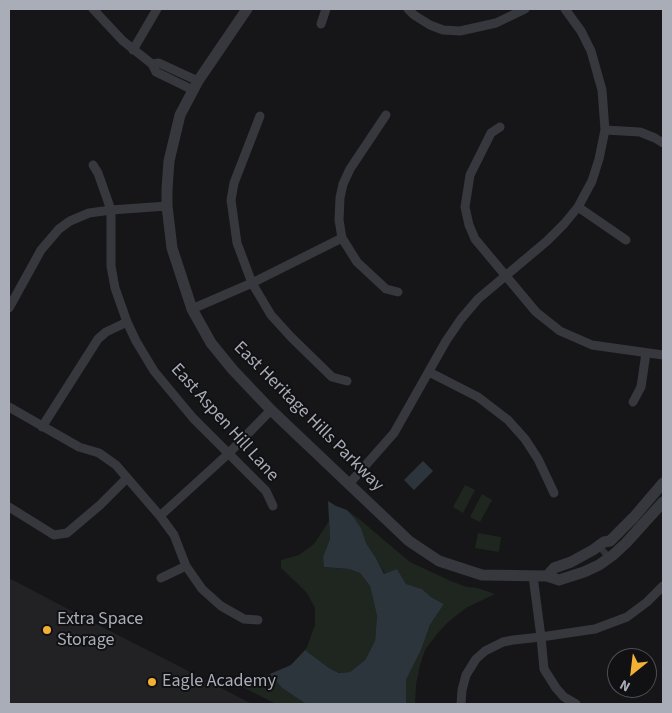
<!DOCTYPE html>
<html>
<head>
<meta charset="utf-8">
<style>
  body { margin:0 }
  #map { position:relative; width:672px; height:713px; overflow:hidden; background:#161618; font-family:"Source Sans 3",sans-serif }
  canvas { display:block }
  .frame { position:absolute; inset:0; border:10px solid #a8adb8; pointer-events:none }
  .north { position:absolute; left:607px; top:648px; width:50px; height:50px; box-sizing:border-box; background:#111113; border:1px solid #4d4f55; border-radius:50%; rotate:209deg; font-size:14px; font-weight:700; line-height:20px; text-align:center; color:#a8adb8 }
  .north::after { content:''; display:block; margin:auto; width:18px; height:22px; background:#f2b134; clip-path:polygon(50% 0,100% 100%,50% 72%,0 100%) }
</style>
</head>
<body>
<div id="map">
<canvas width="672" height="713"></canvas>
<div class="frame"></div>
<div class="north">N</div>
</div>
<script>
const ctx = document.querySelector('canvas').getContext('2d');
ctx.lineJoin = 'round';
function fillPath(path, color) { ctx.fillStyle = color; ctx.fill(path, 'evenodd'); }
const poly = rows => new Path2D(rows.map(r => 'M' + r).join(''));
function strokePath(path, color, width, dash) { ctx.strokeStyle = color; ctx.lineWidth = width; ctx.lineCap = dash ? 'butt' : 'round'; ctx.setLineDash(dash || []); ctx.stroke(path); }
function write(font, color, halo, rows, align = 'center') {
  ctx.font = font + ' "Source Sans 3",sans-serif'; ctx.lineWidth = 4; ctx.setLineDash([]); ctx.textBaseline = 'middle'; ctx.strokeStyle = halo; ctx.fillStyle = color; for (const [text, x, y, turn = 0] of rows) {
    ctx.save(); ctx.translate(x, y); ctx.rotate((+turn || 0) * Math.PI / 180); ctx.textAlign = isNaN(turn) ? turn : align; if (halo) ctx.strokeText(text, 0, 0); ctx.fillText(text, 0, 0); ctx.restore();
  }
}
fillPath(poly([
  [9,578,110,631,169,661,252,704,9,704]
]), '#222225');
fillPath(poly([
  [465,485,475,490,463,513,453,507],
  [482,494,492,500,480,522,470,517],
  [347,510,359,519,410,562,453,582,467,587,477,588,495,594,466,608,448,622,437,634,425,650,420,665,416,685,415,704,406,704,406,680,421,650,430,625,444,604,431,597,422,589,406,584,397,569,385,574,376,558,366,543,361,528],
  [329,521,330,539,323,557,324,567,349,569,360,573,370,586,377,616,375,641,365,660,350,672,340,673,329,668,305,650,307,647,315,625,315,608,307,593,297,583,281,568,281,560,299,555,314,544],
  [478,533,501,537,499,552,475,548],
  [270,674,282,688,306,704,276,704,233,682]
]), '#1e261f');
fillPath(poly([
  [423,461,433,471,414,490,404,480],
  [328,501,336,506,347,510,354,518,361,528,366,543,376,558,384,574,397,569,406,584,422,589,431,597,444,604,430,625,421,650,406,680,406,704,306,704,282,688,270,674,291,665,305,650,329,668,339,673,350,672,365,660,375,641,377,616,370,586,360,573,349,569,324,567,323,557,330,539]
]), '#2c353c');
strokePath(poly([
  [600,552,605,548]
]), '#333438', 11, [11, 5.5]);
strokePath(poly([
  [93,9,123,41,152,64,156,72,193,90],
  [408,9,414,15,430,25,443,30,460,31,496,23,525,9],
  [321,24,326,9],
  [133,50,157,9],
  [152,64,159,63,198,81],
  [386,115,350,169,343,184,340,198,339,220,342,238,357,262,386,289,398,292],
  [260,116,234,183,231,200,237,243,252,283,271,315,291,337,332,377,347,381],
  [500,127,491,133,470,175,465,207,469,225,475,239,536,312,560,331,592,345,663,355],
  [605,130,640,132,655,138,663,143],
  [93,165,98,173,111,210,111,266,115,288,127,322,136,341,154,371,193,418,266,491,273,506],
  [578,207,626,240],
  [9,308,41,250,59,229,70,221,89,213,111,210,167,206],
  [192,309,252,283,342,238],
  [429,372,478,397,508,420,525,439,538,459,554,493],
  [633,402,641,387,646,353],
  [9,407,79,447,99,453,116,465,160,516,174,535,186,566,202,589,221,606,244,619,258,620],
  [42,427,98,339,106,332,127,322],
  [349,484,394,433,446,341,461,319,478,299,547,241,564,224,578,207,592,181,599,159,605,130,602,90,591,51,581,31,565,9],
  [9,507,54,535,67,533,100,505,127,478],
  [160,516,228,454,271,410],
  [533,576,541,637,544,669,556,688,564,697,576,704],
  [161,578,186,566],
  [461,704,462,690,466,675,476,659,485,651,503,642,513,640,541,637,595,629,627,617,647,602,663,586]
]), '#37383d', 9);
strokePath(poly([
  [247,9,198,81,180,115,169,161,167,189,167,206,172,248,192,309,211,343,233,370,271,410,409,541,439,561,482,575,547,576,559,580,584,572,599,565,613,555,626,543,663,502],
  [547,576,554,568,571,562,593,550,604,542,610,541,634,517,663,483]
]), '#37383d', 11);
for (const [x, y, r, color] of [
  [47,630,5,"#f2b134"],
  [152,682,5,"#f2b134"]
]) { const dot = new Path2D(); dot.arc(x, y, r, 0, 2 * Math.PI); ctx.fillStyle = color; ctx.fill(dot); strokePath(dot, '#111113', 2); }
write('18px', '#a8adb8', '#111113', [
  ["East Heritage Hills Parkway",308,417,45],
  ["East Aspen Hill Lane",224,423,48]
]);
write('18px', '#a8adb8', '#111113', [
  ["Extra Space",57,620],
  ["Storage",57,641],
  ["Eagle Academy",162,682]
], 'left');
</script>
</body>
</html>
